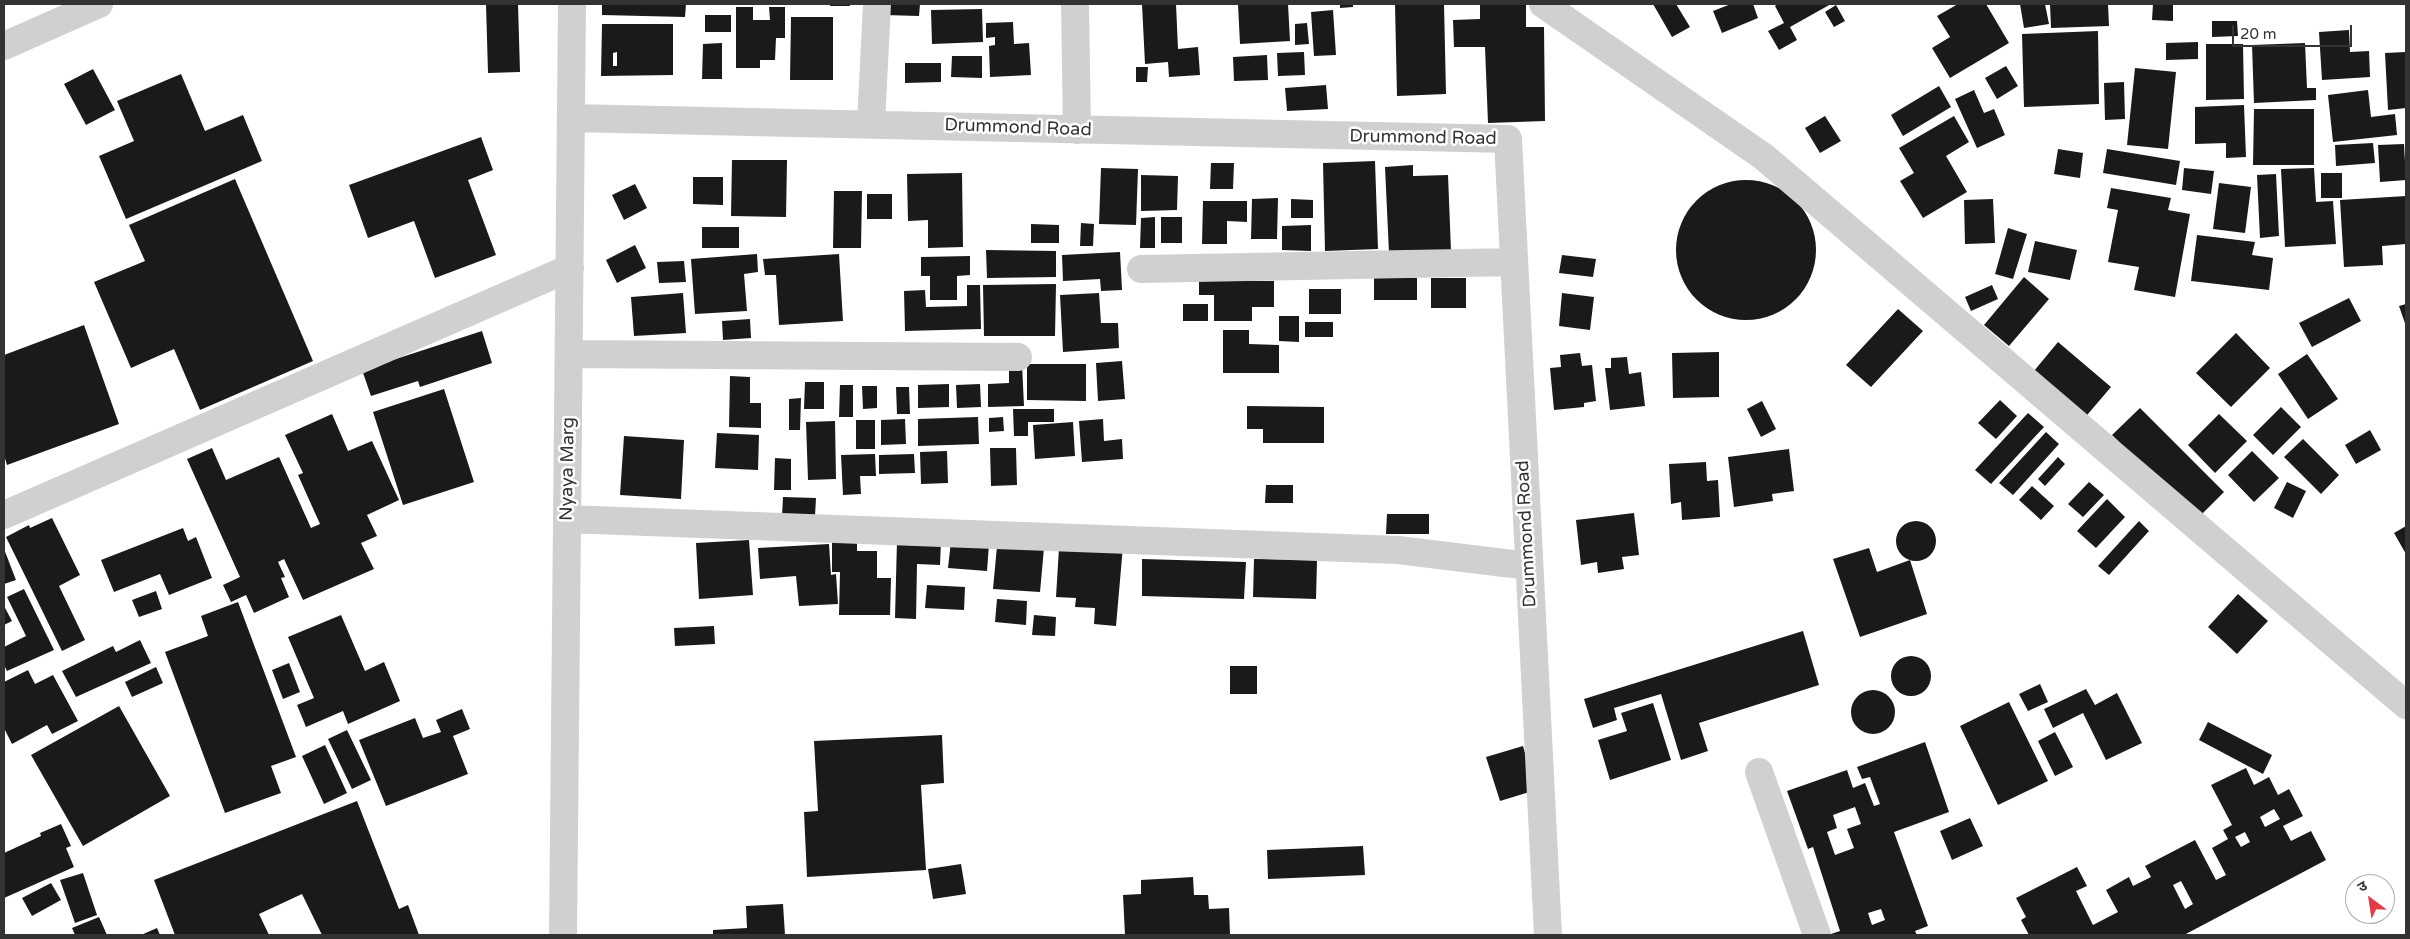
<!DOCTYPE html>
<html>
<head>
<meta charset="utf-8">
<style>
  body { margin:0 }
  #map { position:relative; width:2410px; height:939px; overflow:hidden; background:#fff; font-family:"Varela Round","Noto Sans Devanagari",sans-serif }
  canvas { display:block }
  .frame { position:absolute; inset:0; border:5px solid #333; pointer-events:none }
  .north { position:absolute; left:2345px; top:874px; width:50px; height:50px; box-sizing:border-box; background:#fff; border:1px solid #adadad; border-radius:50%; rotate:329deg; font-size:14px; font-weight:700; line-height:20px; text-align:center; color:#333 }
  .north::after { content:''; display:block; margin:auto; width:18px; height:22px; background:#e63946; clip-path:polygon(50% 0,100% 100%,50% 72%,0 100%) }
  .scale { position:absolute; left:2232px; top:25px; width:120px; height:22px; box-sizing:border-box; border:2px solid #333; border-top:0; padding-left:6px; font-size:15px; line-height:18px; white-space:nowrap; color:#333; -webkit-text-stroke:4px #fff; paint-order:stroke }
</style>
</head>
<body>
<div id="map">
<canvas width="2410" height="939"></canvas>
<div class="frame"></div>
<div class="north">उ</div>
<div class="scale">20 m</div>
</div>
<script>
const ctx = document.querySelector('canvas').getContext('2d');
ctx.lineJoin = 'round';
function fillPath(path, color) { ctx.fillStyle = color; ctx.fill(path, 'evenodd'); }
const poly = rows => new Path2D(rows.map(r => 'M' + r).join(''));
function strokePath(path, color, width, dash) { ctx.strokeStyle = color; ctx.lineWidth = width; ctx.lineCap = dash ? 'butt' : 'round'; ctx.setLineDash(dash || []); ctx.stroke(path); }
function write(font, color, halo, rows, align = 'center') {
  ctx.font = font + ' "Varela Round",sans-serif'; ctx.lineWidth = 5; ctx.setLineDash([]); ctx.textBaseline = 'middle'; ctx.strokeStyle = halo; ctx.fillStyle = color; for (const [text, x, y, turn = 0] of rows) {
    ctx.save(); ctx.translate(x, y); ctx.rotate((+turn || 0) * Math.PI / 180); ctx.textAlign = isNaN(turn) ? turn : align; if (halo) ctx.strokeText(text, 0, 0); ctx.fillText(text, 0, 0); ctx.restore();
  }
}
fillPath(poly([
  [486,4,518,4,520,72,488,73],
  [602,4,686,4,685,17,602,15],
  [830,4,850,4,850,6,830,6],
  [884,4,920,4,919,16,884,15],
  [1142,4,1176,4,1178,49,1198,47,1200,75,1169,77,1168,62,1145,64],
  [1238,4,1288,4,1290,41,1240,44],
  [1340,4,1353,4,1353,7,1340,8],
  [1395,4,1444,4,1446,94,1397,96],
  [1480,4,1526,4,1526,27,1544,27,1545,121,1488,123,1485,47,1454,47,1453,20,1480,19],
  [1653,4,1676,4,1690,27,1672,37],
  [1731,4,1753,4,1758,18,1722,33,1713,11],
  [1778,4,1831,4,1790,27,1797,40,1779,50,1768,31,1784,23,1775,6],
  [1958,4,1986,4,2009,43,1950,78,1932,48,1950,37,1937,16],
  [2020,4,2045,4,2049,24,2024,28],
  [2050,4,2108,4,2109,26,2051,28],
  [2153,4,2173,4,2173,21,2152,20],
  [1836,5,1845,21,1834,27,1825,12],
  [736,7,753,7,753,20,770,20,769,7,785,7,785,38,776,38,775,60,760,60,760,68,736,68],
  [982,9,983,42,932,44,931,10],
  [1333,10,1336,55,1314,56,1311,12],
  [705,15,731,15,731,32,705,32],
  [791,17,833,17,833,80,790,80],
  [2212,21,2237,21,2238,36,2212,37],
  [1013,22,1014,44,1029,43,1031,75,990,77,989,46,995,45,995,37,986,38,986,23],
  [1307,23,1309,44,1295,45,1295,24],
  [602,24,673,24,673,75,601,76],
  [617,52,617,66,613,66,613,53],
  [2349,30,2350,52,2369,51,2370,77,2322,80,2319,32],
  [2098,31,2099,104,2024,107,2022,34],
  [2198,42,2198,59,2166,60,2166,43],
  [722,43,722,79,702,79,703,44],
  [2305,43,2307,88,2316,88,2316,100,2254,103,2252,45],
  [2206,44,2243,44,2244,99,2206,100],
  [1304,52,1305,75,1278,76,1277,53],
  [2406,52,2406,108,2388,110,2385,53],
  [1267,55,1268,80,1234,81,1233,57],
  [952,56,982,56,982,78,951,77],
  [905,63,941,63,941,82,905,83],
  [2006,66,2018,86,1997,99,1985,78],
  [1136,67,1148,67,1147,82,1136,82],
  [2135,68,2176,72,2168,149,2127,145],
  [93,69,115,110,86,125,64,84],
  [181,74,205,131,243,115,262,161,126,219,99,156,134,141,117,101],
  [2124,82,2125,119,2105,120,2104,83],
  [1326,85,1328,109,1287,111,1285,88],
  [1939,86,1951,107,1903,136,1891,115],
  [1974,90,1984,113,1994,109,2005,135,1977,148,1955,99],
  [2368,90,2371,117,2395,114,2397,135,2333,142,2328,95],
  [2244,105,2246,157,2226,158,2226,143,2195,144,2195,107],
  [2254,109,2314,109,2314,165,2253,165],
  [1825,116,1841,141,1820,153,1805,128],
  [1954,116,1969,142,1946,156,1967,192,1923,218,1900,181,1914,173,1899,148],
  [481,137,493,170,468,180,496,255,435,278,414,221,368,238,349,185],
  [2373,143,2375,163,2336,166,2335,145],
  [2404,144,2406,180,2380,182,2378,145],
  [2058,149,2083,153,2080,178,2054,174],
  [2107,149,2180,161,2176,185,2103,173],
  [732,160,787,160,786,217,731,216],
  [1375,161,1378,249,1325,251,1323,163],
  [1211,163,1234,163,1233,189,1210,189],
  [1413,165,1413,176,1448,175,1451,251,1389,253,1385,167],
  [1101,168,1138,169,1136,225,1099,224],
  [2184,168,2214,171,2211,194,2182,190],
  [2314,168,2316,202,2333,201,2336,244,2285,247,2281,169],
  [962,173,963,247,928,248,928,220,908,221,907,174],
  [2321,173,2342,173,2342,198,2321,198],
  [2276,174,2279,236,2260,238,2257,175],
  [1141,175,1178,176,1177,210,1141,211],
  [693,177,723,177,723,205,693,204],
  [235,179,313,361,200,410,174,349,131,368,94,282,145,261,129,225],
  '1676 250a70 70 0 1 1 140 0a70 70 0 1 1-140 0Z',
  [2219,183,2251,187,2245,233,2213,229],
  [635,184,647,208,624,220,612,195],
  [2111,188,2171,198,2168,210,2190,214,2175,297,2134,290,2139,267,2108,262,2118,210,2107,208],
  [834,191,862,191,861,248,833,248],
  [867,194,892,194,892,219,867,219],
  [2406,196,2406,244,2382,246,2383,265,2344,267,2340,200],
  [1278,198,1277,239,1251,239,1252,199],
  [1291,199,1313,200,1313,218,1291,218],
  [1993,199,1995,243,1965,244,1964,200],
  [1203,201,1247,201,1247,222,1227,221,1227,244,1202,244],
  [1155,217,1155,248,1140,248,1141,218],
  [1161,217,1182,217,1182,243,1161,243],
  [1081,223,1094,224,1093,246,1080,246],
  [1031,224,1059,225,1059,243,1031,243],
  [1311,225,1311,251,1282,250,1282,226],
  [702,227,739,227,739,248,702,248],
  [2008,228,2027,234,2013,279,1995,274],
  [2197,235,2255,242,2252,255,2273,258,2269,290,2191,281],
  [2035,241,2077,250,2070,280,2028,272],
  [635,245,646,268,617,283,606,260],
  [986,250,1056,251,1056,277,987,278],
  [1120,252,1122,290,1101,291,1100,279,1063,281,1062,255],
  [757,254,758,272,744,274,747,311,695,314,691,259],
  [839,254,843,321,779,325,776,275,765,275,763,259],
  [1562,255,1596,259,1593,277,1559,273],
  [970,256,970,275,957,276,957,300,930,300,930,276,921,276,921,257],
  [684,261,686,282,659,283,657,262],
  [2024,277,2049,299,2009,346,1984,325],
  [1374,278,1417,278,1417,300,1374,300],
  [1431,278,1466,278,1466,308,1431,308],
  [1199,281,1274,281,1274,307,1252,307,1252,321,1214,321,1214,295,1199,295],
  [1056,284,1055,336,984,336,983,285],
  [967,285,980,285,981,329,905,331,904,291,925,290,926,307,967,306],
  [1992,285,1998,299,1971,311,1965,297],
  [1309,289,1341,289,1341,314,1309,314],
  [683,293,686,333,634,336,631,297],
  [1099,293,1101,323,1118,323,1119,348,1063,352,1060,295],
  [1562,293,1594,297,1590,330,1559,326],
  [2349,298,2361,321,2312,347,2299,323],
  [1183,304,1208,304,1208,321,1183,321],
  [2406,304,2406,326,2399,306],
  [1898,309,1923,331,1871,387,1846,365],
  [1279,316,1299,316,1299,342,1279,341],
  [750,319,751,338,723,340,722,321],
  [1305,322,1333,322,1333,337,1305,337],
  [84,325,119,424,7,465,4,455,4,355],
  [1223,330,1249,330,1249,344,1279,345,1279,373,1223,373],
  [482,331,492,363,420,387,418,381,371,396,362,370],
  [2236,333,2270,368,2231,407,2196,373],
  [2058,342,2111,387,2082,421,2029,377],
  [1719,352,1719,397,1673,398,1672,353],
  [1580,353,1582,366,1592,365,1596,401,1584,403,1584,407,1554,410,1550,368,1561,367,1560,355],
  [2307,354,2338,399,2308,419,2278,374],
  [1627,357,1629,374,1641,372,1645,406,1610,410,1605,368,1611,368,1611,358],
  [1122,361,1125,399,1098,401,1096,363],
  [1022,364,1024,406,988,407,988,384,1009,383,1009,365],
  [1027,364,1086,364,1086,401,1027,400],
  [730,376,750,377,750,403,761,403,761,428,729,427],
  [805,382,824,382,824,409,804,409],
  [949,384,949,407,918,408,918,385],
  [980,384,981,407,957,408,956,385],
  [840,385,853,385,853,417,839,417],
  [862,386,877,386,877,408,863,409],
  [896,387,909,387,910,414,897,414],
  [444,389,474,482,403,505,373,412],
  [801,398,800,430,789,430,789,399],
  [2000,400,2017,416,1996,439,1978,423],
  [1762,401,1776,429,1761,437,1747,409],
  [1247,406,1324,407,1324,443,1263,443,1263,429,1247,429],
  [2281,407,2301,427,2273,455,2253,435],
  [2140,408,2224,492,2197,519,2112,435],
  [1013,409,1054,409,1054,422,1028,422,1028,436,1014,436],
  [2028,413,2044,427,1991,484,1975,470],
  [332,414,348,451,372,441,399,500,367,515,377,536,361,543,374,569,303,600,284,559,278,562,285,577,281,578,289,597,254,613,246,595,231,602,223,585,240,577,187,459,212,448,226,480,279,457,311,528,320,524,298,475,303,473,285,435],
  [2219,414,2247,441,2215,473,2188,445],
  [978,417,979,444,918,446,918,419],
  [1003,417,1004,431,989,432,989,418],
  [905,419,906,444,881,445,881,420],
  [1103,419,1104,441,1122,439,1123,459,1082,462,1079,421],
  [856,420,875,420,875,449,856,449],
  [835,421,836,479,808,480,806,422],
  [1073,422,1075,456,1035,459,1033,425],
  [2370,430,2381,450,2356,464,2345,445],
  [2046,432,2059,444,2013,495,1999,483],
  [717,433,759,435,758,470,715,468],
  [624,436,684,440,681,499,620,495],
  [2303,439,2339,475,2321,494,2284,457],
  [990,448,1016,448,1017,485,991,486],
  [1789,449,1794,491,1772,494,1773,501,1734,507,1728,457],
  [947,451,948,483,921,484,920,452],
  [2252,451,2279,478,2254,502,2228,475],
  [875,454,876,476,860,476,861,494,843,495,841,455],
  [914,454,915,473,879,474,879,455],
  [2058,457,2065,464,2045,486,2038,479],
  [775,458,791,459,791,490,774,490],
  [1706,462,1707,481,1718,480,1720,517,1682,520,1681,502,1671,504,1669,464],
  [2089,482,2104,495,2083,517,2068,504],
  [2287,482,2306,491,2293,518,2274,508],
  [1266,485,1293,485,1293,503,1265,503],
  [2032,486,2054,506,2041,520,2019,500],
  [783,497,816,498,815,516,782,516],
  [2107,499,2125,517,2096,548,2077,531],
  [1634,513,1639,555,1622,557,1624,569,1598,573,1597,562,1581,565,1576,520],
  [1387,514,1429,514,1429,534,1386,534],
  [52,518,80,575,59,586,85,640,62,651,6,537,29,525,30,528],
  [2139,521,2149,531,2109,575,2098,566],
  '1896 541a20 20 0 1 1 40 0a20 20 0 1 1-40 0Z',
  [2406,526,2406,554,2394,533],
  [183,528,188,541,196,537,212,578,169,595,160,574,114,592,101,560],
  [749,540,753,595,699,599,696,543],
  [832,540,857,540,857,551,877,551,877,578,891,578,890,615,839,615,840,572,832,572],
  [897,540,941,541,940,565,917,564,916,619,895,618],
  [951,541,989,544,987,571,948,568],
  [829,544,831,575,836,574,838,604,799,606,796,576,760,579,758,548],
  [997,546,1044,548,1040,592,993,589],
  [1123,546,1116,626,1094,624,1095,608,1075,607,1076,598,1056,597,1059,548],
  [1869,548,1877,572,1910,560,1927,614,1860,637,1833,559],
  [4,549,16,580,4,584],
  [1142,559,1246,562,1244,599,1142,596],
  [1254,559,1317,560,1316,599,1253,597],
  [927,585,965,587,964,610,925,608],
  [24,589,54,650,7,671,4,665,4,647,26,636,7,597],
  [156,591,162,609,139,617,132,600],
  [2238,594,2268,621,2237,654,2208,627],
  [997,599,1027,601,1026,625,995,622],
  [238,602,296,757,271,766,281,793,225,813,165,652,208,636,201,616],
  [4,606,12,621,4,625],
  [341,615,365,671,384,662,400,701,348,724,343,711,306,727,297,705,314,698,288,637],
  [1034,615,1056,617,1055,636,1032,635],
  [714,626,715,644,675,646,674,628],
  [1803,631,1819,685,1699,723,1708,751,1681,760,1661,694,1614,708,1617,720,1593,728,1584,699],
  [140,640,151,663,76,697,62,671,113,646,116,652],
  '1891 676a20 20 0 1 1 40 0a20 20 0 1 1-40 0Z',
  [289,663,300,692,283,699,272,670],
  [1230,666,1257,666,1257,694,1230,694],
  [156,667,163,683,132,697,125,682],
  [28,670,35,684,53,675,78,721,52,734,47,725,12,744,4,728,4,682],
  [2040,684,2048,702,2028,711,2019,694],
  [2086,689,2095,705,2117,693,2142,743,2106,760,2083,713,2053,728,2044,709],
  '1851 712a22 22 0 1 1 44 0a22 22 0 1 1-44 0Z',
  [2009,702,2048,781,1998,805,1960,726],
  [1653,703,1671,760,1610,780,1598,740,1627,731,1621,713],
  [119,706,170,796,83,846,31,755],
  [462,709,470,729,453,736,468,774,386,806,359,740,415,718,423,738,441,732,436,720],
  [2208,722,2272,755,2263,774,2199,740],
  [347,730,371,780,352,789,328,739],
  [2055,732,2073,767,2055,776,2038,741],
  [942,735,944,783,921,785,926,870,807,877,804,812,818,811,814,741],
  [1925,742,1949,812,1894,832,1928,926,1915,931,1917,935,1894,934,1828,935,1840,931,1813,847,1808,849,1787,791,1847,770,1853,788,1865,783,1874,806,1880,804,1870,777,1862,779,1857,767],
  [1855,807,1861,824,1847,829,1854,848,1835,855,1827,832,1837,828,1833,815],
  [1881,909,1885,920,1872,925,1868,913],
  [325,745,347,793,324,804,302,756],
  [1523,746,1536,790,1500,801,1486,757],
  [2246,768,2254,785,2269,777,2278,795,2289,789,2303,816,2283,826,2291,841,2311,831,2326,860,2184,935,2029,935,2021,920,2026,917,2016,898,2077,867,2087,886,2076,891,2093,925,2118,912,2106,890,2129,877,2133,886,2151,877,2145,866,2195,840,2216,880,2226,875,2212,848,2228,839,2223,830,2232,825,2211,785],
  [2274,809,2280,819,2265,827,2260,817],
  [2245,832,2250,842,2241,847,2235,837],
  [2181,881,2193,904,2185,909,2173,885],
  [357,801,399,909,408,905,419,935,322,935,302,894,259,914,269,935,175,935,154,880],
  [1970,818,1983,846,1952,860,1940,831],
  [61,824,71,846,66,848,74,867,4,898,4,853,41,836,40,833],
  [1363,846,1365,875,1268,879,1267,850],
  [961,864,966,894,933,899,928,869],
  [83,873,97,915,75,923,60,880],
  [1193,877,1194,895,1208,895,1209,909,1229,908,1230,935,1125,935,1123,895,1141,894,1141,880],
  [51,883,61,900,32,916,22,898],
  [783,904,785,935,713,935,713,930,747,928,746,906],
  [99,917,107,935,75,935,72,928],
  [157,928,160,935,141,935]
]), '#1a1a1a');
strokePath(poly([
  [1075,4,1077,130],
  [1543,4,1764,157,2406,705],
  [4,46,99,4],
  [572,118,1508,139,1548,935],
  [871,123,877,4],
  [1141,269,1514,262],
  [569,354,1018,357],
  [4,515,570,268],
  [567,519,1398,550,1529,566],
  [1759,772,1817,935],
  [563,935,572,4]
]), '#d0d0d0', 28);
write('18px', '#333', '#fff', [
  ["Drummond Road",1018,128,2],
  ["Drummond Road",1423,138,1],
  ["Nyaya Marg",568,469,-89],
  ["Drummond Road",1527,534,-93]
]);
</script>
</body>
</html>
